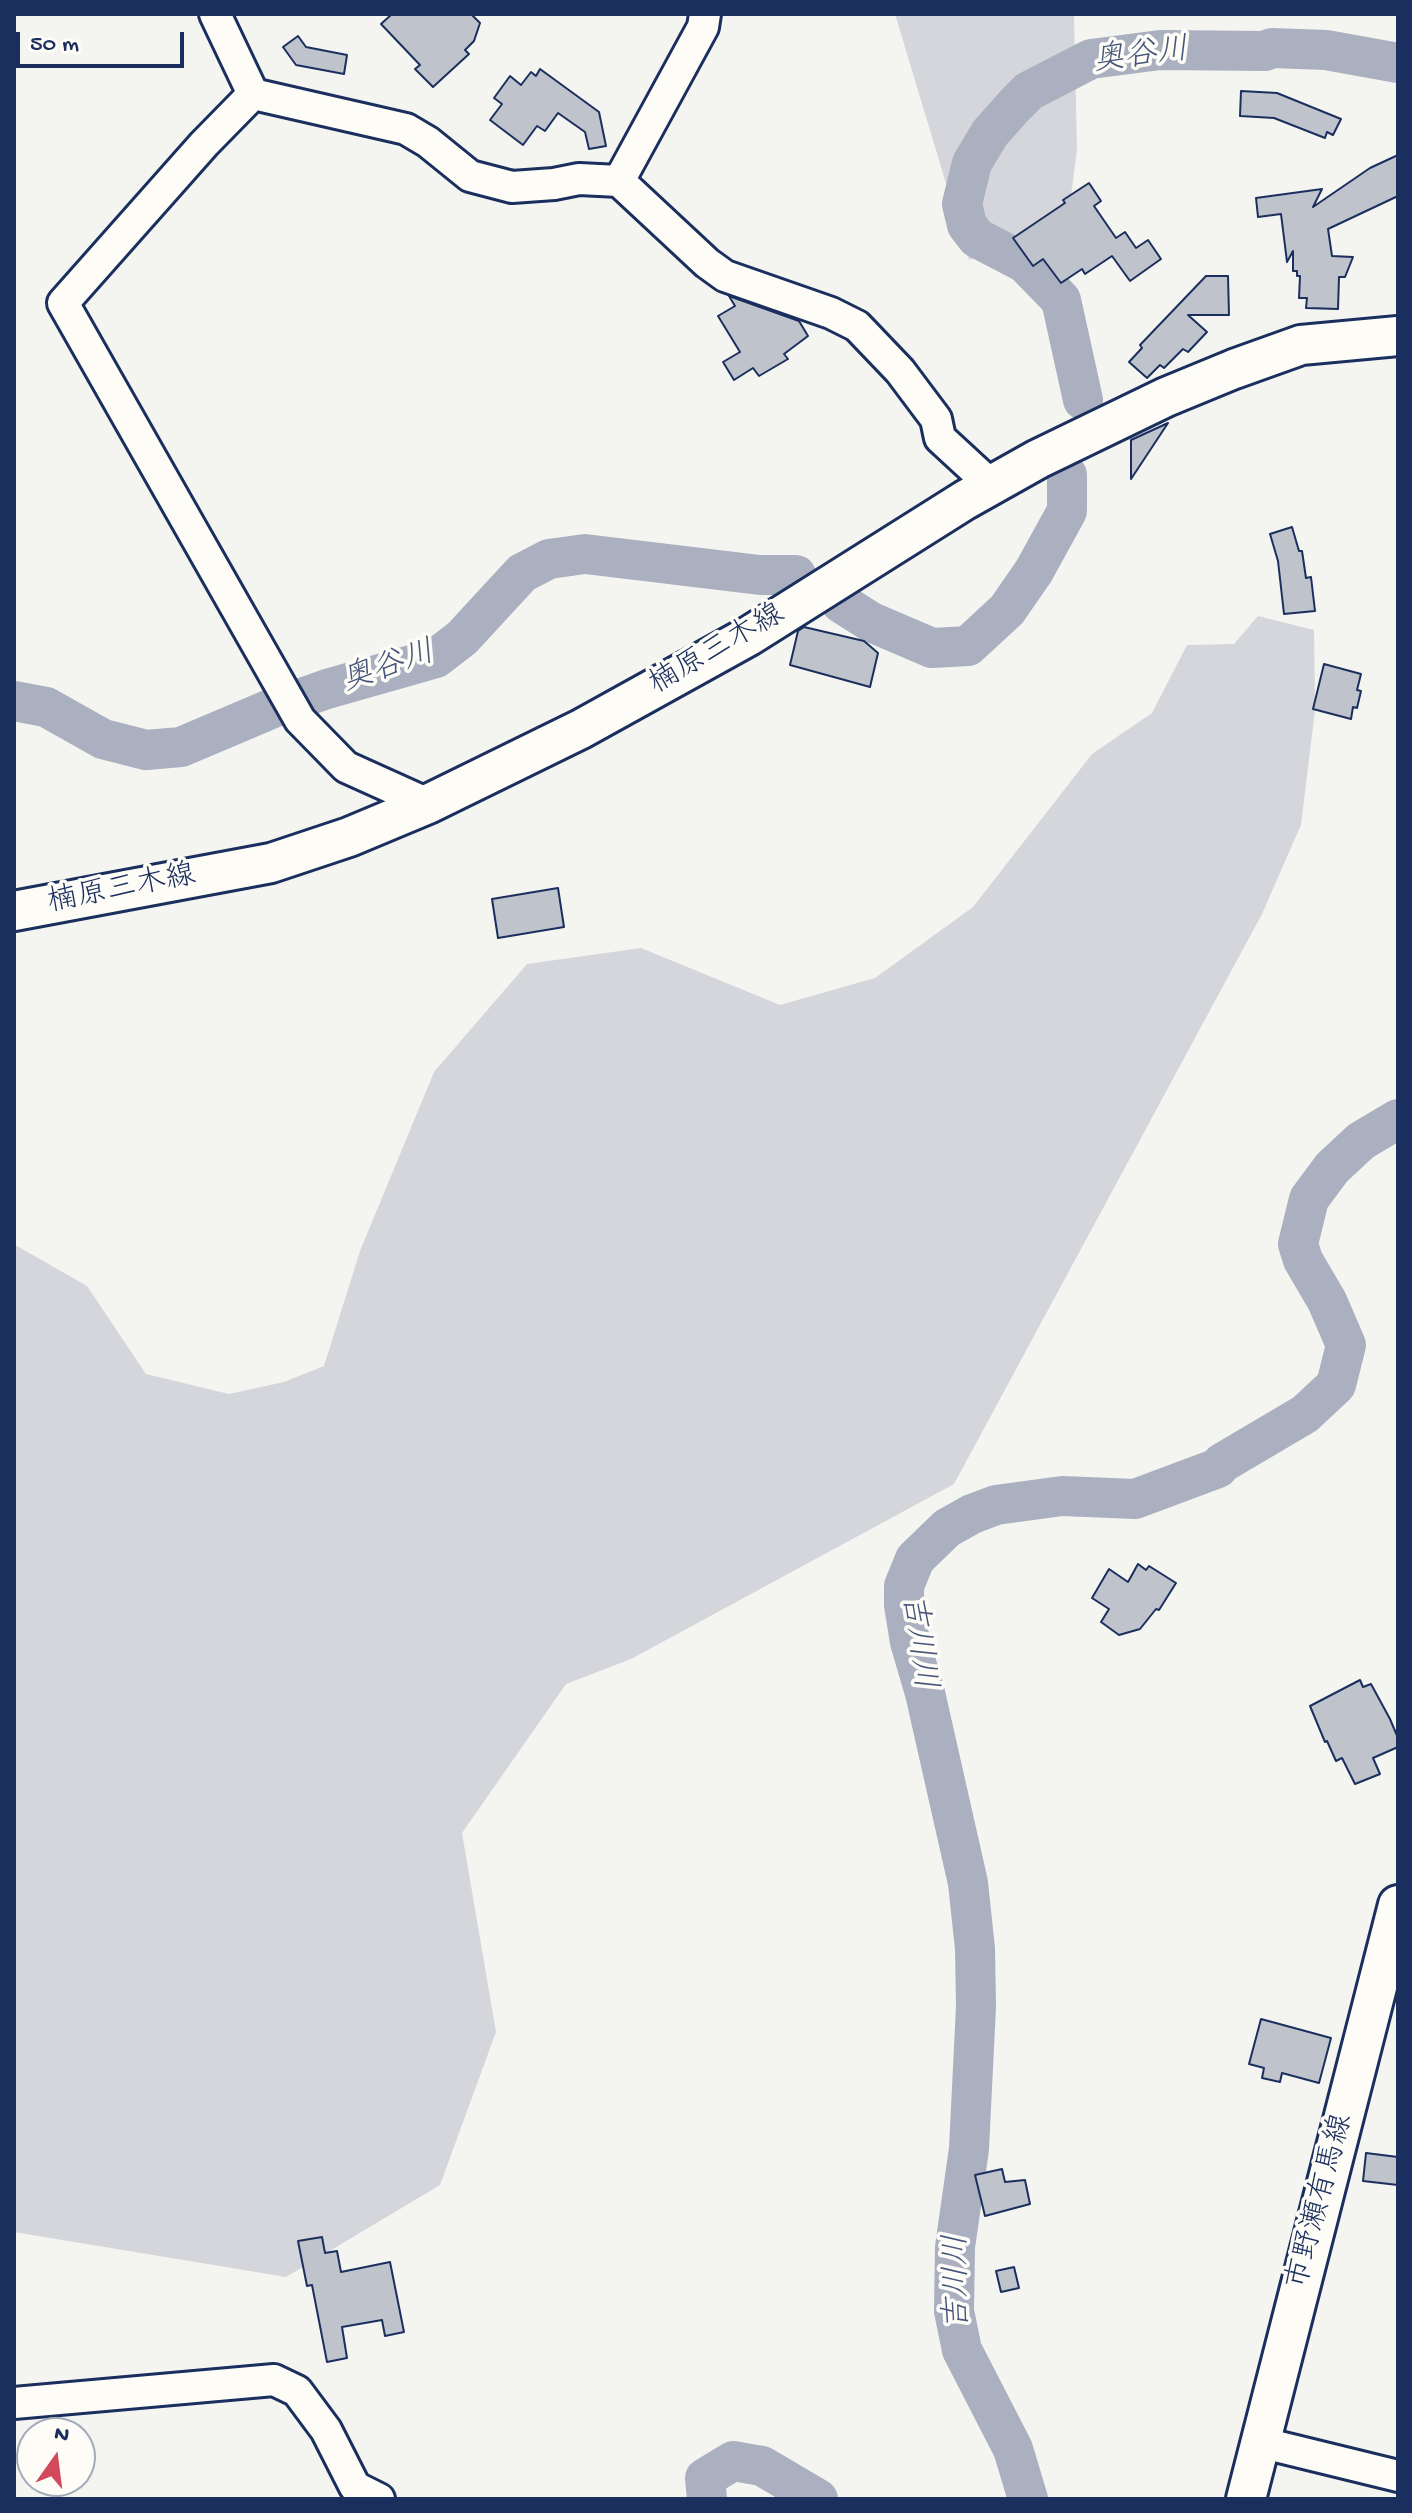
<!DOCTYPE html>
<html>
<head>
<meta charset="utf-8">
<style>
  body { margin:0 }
  #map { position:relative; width:1412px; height:2513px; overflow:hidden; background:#f4f4f1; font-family:"Gochi Hand",sans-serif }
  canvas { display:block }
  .frame { position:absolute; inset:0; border:16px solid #1b2f5e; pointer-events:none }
  .north { position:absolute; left:16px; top:2417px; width:80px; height:80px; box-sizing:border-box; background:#fdfcf7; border:2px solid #a3aaba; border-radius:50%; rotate:14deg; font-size:22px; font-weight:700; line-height:32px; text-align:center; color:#1b2f5e }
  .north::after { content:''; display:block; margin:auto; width:28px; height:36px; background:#d1495b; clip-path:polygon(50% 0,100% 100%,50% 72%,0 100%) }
  .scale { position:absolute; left:16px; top:32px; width:168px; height:36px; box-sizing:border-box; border:4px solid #1b2f5e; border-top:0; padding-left:10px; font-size:24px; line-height:28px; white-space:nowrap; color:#1b2f5e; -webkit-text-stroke:6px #fdfcf7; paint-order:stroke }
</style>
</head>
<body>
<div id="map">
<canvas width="1412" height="2513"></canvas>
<div class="frame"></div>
<div class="north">N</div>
<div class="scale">50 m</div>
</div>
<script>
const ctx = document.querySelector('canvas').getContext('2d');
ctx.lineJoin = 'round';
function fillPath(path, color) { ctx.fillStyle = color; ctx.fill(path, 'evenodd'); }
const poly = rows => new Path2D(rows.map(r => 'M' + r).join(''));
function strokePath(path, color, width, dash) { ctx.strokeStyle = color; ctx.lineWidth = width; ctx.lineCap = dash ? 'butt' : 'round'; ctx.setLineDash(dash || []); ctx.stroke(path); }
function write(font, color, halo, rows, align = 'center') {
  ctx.font = font + ' "Gochi Hand","Klee One",sans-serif'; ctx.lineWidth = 7; ctx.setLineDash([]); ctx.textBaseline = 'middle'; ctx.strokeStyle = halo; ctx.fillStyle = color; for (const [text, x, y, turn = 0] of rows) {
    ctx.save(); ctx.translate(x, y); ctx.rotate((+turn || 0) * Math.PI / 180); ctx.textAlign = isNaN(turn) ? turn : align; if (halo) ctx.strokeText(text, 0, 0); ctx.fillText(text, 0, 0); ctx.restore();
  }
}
fillPath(poly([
  [895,14,1074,14,1077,150,1067,226,969,260],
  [1258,616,1314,630,1315,710,1301,825,1262,914,954,1484,631,1659,566,1684,462,1833,496,2032,440,2185,286,2277,14,2232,14,1248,17,1246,87,1286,146,1374,229,1394,284,1382,324,1366,360,1251,434,1072,527,964,641,948,780,1005,875,978,973,907,1092,754,1152,713,1187,645,1234,644]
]), '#d4d6db');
strokePath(poly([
  [1083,400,1061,300,1025,263,977,238,967,225,962,204,972,163,990,133,1015,105,1029,91,1091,59,1160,50,1265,51,1272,48,1326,50,1398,63],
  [841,603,871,622,932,648,968,646,1007,610,1034,571,1067,511,1067,475],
  [14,701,46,707,103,739,146,750,181,747,273,708,327,689,436,658,462,638,522,573,549,559,585,554,760,575,796,575],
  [707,2499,705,2478,733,2461,762,2466,818,2499],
  [1028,2499,1013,2449,962,2350,954,2311,955,2247,969,2149,976,2006,975,1949,968,1883,925,1693,910,1642,904,1605,904,1586,915,1559,947,1528,972,1514,996,1505,1062,1496,1135,1499,1218,1468,1222,1463,1305,1414,1336,1385,1346,1345,1327,1301,1303,1260,1298,1244,1309,1199,1332,1168,1361,1141,1398,1119]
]), '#aab0bf', 40);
const building = poly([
  [392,14,471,14,480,23,474,41,465,50,469,54,433,87,415,69,420,65,381,24,392,14],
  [298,36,306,47,347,55,344,74,296,65,283,47,298,36],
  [540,69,599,112,606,146,589,149,585,132,558,113,545,131,537,126,523,145,490,120,502,104,494,98,510,76,521,85,531,72,536,76,540,69],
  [1241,91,1277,93,1341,119,1333,135,1327,132,1325,138,1274,118,1240,116,1241,91],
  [1398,155,1398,196,1328,229,1332,256,1353,257,1345,277,1339,277,1338,309,1306,308,1307,298,1299,298,1300,276,1297,276,1297,271,1293,271,1293,251,1287,262,1281,214,1258,217,1256,198,1322,189,1313,207,1370,168,1398,155],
  [1089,183,1101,201,1094,206,1116,238,1125,232,1136,248,1148,240,1161,259,1130,281,1112,256,1085,274,1082,269,1061,283,1043,259,1033,266,1013,238,1065,203,1063,200,1089,183],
  [1206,276,1228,276,1229,315,1188,315,1207,332,1188,352,1183,349,1164,368,1160,365,1147,378,1129,362,1142,348,1140,345,1206,276],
  [729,296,799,321,808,336,784,354,788,359,759,376,753,368,734,380,723,362,740,352,718,316,735,306,729,296],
  [1168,423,1131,479,1131,440,1168,423],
  [1292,527,1299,551,1302,551,1306,578,1311,577,1315,611,1284,614,1278,561,1270,534,1292,527],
  [804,627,864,641,878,653,870,687,790,665,798,631,804,627],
  [1324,664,1361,674,1357,690,1361,691,1357,708,1353,707,1351,719,1313,709,1324,664],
  [558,888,564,927,498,938,492,899,558,888],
  [1138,1564,1146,1570,1149,1566,1176,1583,1159,1610,1156,1609,1140,1629,1119,1635,1101,1622,1109,1609,1092,1598,1109,1569,1128,1582,1138,1564],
  [1360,1680,1363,1687,1371,1684,1390,1719,1398,1738,1398,1747,1373,1758,1380,1774,1355,1784,1342,1758,1336,1761,1327,1741,1325,1742,1310,1706,1360,1680],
  [1261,2019,1331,2038,1319,2083,1282,2073,1280,2082,1262,2078,1264,2068,1249,2064,1261,2019],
  [1366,2153,1398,2157,1398,2185,1363,2181,1366,2153],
  [1002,2169,1005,2182,1025,2180,1030,2204,985,2216,975,2175,1002,2169],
  [322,2237,325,2253,337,2251,341,2272,390,2262,404,2332,385,2336,382,2320,342,2327,347,2358,327,2362,312,2285,307,2286,298,2241,322,2237],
  [1014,2267,1019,2288,1001,2292,996,2271,1014,2267]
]);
fillPath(building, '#bfc3cc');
strokePath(building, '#1b2f5e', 2);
const minor = poly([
  [215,14,253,94],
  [253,94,204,144,63,303,300,720,346,767,428,804],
  [253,94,406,129,428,142,470,176,512,187,554,184,579,179,619,181,707,263,725,276,831,313,857,326,900,371,936,419,940,438,991,485],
  [619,181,703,27,705,14],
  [14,2403,274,2380,297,2391,326,2430,355,2487,379,2499],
  [1259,2442,1398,2476]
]);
const major = poly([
  [14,911,271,863,349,837,428,804,581,729,749,636,965,500,1038,459,1166,397,1234,369,1301,345,1398,336],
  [1246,2499,1398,1905]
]);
strokePath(minor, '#1b2f5e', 36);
strokePath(major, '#1b2f5e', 44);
strokePath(minor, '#fdfcf7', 30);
strokePath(major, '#fdfcf7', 38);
write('30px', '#1b2f5e', '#fdfcf7', [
  ["楠原三木線",718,651,-30],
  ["楠原三木線",122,891,-11],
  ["市野瀬有馬線",1322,2202,-75]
]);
write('italic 32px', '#46567b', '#fdfcf7', [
  ["奥谷川",1141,58,-7],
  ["奥谷川",389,669,-19],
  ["吉川川",916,1642,82],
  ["吉川川",960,2282,-91]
]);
</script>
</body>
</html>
